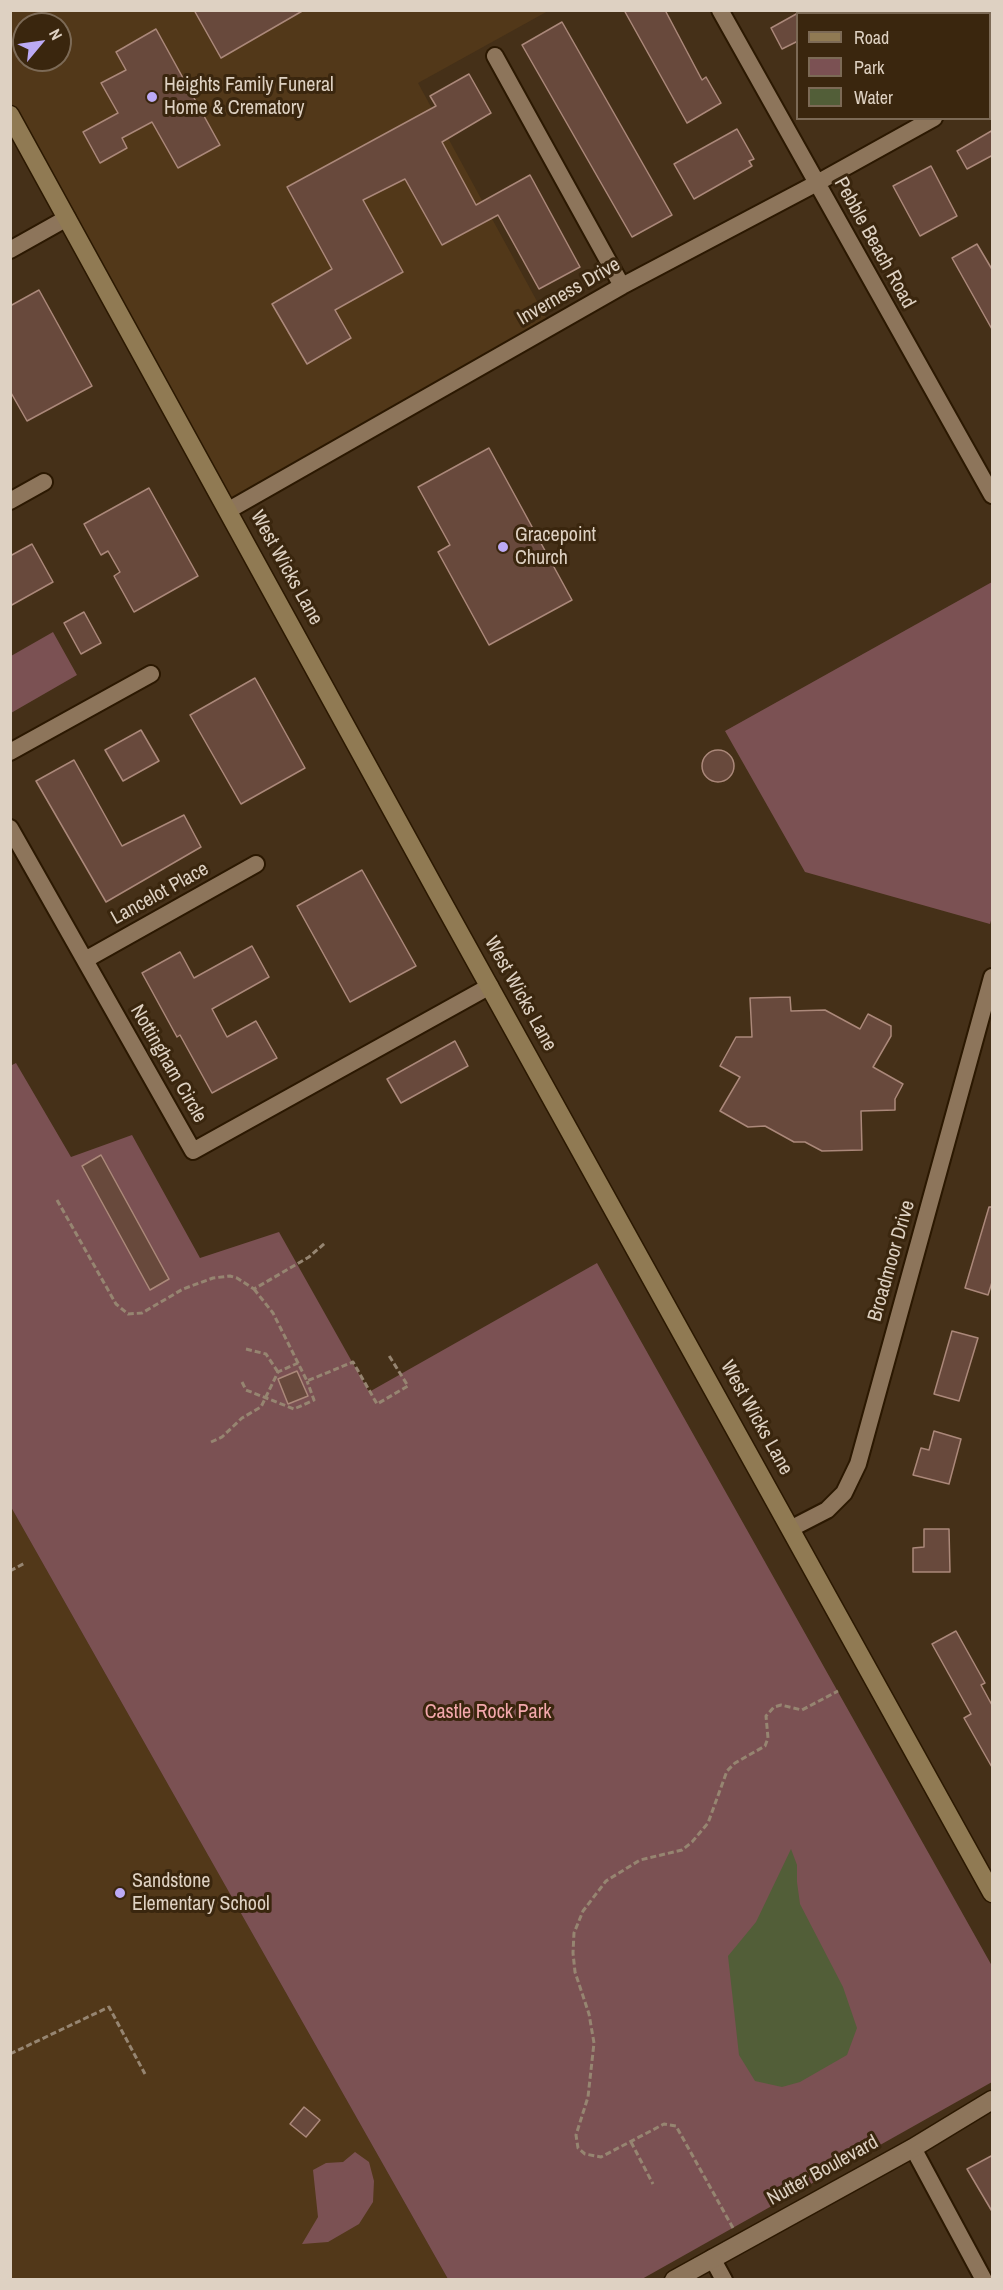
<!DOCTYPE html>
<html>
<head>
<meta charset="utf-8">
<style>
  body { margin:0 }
  #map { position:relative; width:1003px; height:2290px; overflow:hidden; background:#453018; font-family:"Archivo Narrow",sans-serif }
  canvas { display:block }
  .frame { position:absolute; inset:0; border:12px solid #ded1c2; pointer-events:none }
  .legend { position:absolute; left:796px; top:12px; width:195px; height:108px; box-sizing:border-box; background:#3a260e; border:2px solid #7c6a56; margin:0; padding:8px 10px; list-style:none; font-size:18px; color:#ded1c2 }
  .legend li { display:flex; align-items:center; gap:12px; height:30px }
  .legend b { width:30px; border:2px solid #7c6a56 }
  .north { position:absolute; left:12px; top:12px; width:60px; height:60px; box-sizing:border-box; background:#3a260e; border:2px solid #7c6a56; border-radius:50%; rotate:61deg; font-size:16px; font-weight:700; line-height:24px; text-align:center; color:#ded1c2 }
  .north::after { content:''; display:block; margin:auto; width:21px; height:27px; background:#bcaaf5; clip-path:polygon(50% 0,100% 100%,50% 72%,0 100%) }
</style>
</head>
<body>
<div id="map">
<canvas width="1003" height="2290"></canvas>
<div class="frame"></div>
<ul class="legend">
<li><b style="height:8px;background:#907a53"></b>Road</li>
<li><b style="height:16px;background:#7b5153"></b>Park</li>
<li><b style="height:16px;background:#525e38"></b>Water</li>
</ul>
<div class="north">N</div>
</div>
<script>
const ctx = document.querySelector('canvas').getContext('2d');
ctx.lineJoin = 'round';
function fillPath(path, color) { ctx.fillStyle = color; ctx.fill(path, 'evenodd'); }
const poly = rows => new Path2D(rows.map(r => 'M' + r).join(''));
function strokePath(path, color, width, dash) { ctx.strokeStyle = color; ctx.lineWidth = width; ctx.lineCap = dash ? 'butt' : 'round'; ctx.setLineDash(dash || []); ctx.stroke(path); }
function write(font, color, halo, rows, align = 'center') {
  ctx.font = font + ' "Archivo Narrow",sans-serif'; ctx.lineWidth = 6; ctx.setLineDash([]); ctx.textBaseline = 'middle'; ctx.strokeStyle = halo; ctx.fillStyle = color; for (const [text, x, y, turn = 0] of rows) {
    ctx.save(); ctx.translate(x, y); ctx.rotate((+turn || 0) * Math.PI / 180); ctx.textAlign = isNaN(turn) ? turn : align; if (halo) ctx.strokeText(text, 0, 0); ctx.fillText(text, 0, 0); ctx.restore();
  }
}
fillPath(poly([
  [10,11,548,11,418,83,551,327,229,510,11,114],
  [24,24,60,24,60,60,24,60],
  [11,1507,448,2279,11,2279]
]), '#523819');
fillPath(poly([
  [992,582,992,917,990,924,805,872,725,731],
  [53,632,77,675,11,713,11,656],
  [16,1063,71,1157,132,1135,200,1258,279,1232,369,1392,597,1263,992,1966,992,2082,642,2279,448,2279,11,1507,10,1066],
  [355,2152,369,2162,374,2181,373,2202,359,2224,328,2242,302,2244,318,2217,313,2170,326,2163,343,2162]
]), '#7b5153');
fillPath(poly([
  [791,1849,797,1865,797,1882,800,1904,843,1987,857,2028,847,2055,800,2082,782,2087,755,2081,739,2055,728,1956,756,1922]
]), '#525e38');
const building = poly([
  [194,10,304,10,221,58,194,10],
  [624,10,665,10,702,80,706,77,721,103,687,123,624,10],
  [798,13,798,41,782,49,771,28,798,13],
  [562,22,672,215,632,237,522,45,562,22],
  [156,29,220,145,178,168,152,122,122,138,127,148,100,163,83,132,118,113,101,83,126,70,116,52,156,29],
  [469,74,491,113,442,142,476,205,530,175,580,267,539,289,498,215,442,245,405,179,363,200,403,272,335,310,351,338,307,364,272,304,332,269,287,187,436,106,430,96,469,74],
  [737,129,754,159,749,161,752,166,694,199,674,164,737,129],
  [993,130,993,155,967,169,957,151,993,130],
  [931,166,957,216,920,236,893,186,931,166],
  [977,244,993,271,993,331,952,258,977,244],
  [39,290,92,386,27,421,10,391,10,306,39,290],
  [489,448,572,600,489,645,438,552,450,545,418,487,489,448],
  [149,488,198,576,134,612,114,576,120,572,108,551,101,555,84,524,149,488],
  [32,544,53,582,10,606,10,556,32,544],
  [84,612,101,643,81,654,64,623,84,612],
  [255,678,305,768,241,804,190,715,255,678],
  [141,730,159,761,123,781,105,750,141,730],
  '702 766a16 16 0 1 1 32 0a16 16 0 1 1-32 0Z',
  [74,760,122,846,184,815,201,847,106,902,36,781,74,760],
  [362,870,416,966,350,1002,297,906,362,870],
  [252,946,269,977,212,1009,227,1037,256,1021,277,1058,212,1093,180,1035,177,1037,142,973,180,952,194,978,252,946],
  [790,997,791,1011,825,1010,860,1029,868,1014,891,1026,891,1036,873,1067,903,1084,895,1099,895,1110,861,1111,862,1150,822,1151,805,1142,794,1142,765,1126,748,1127,720,1111,740,1077,720,1066,736,1037,752,1037,750,998,790,997],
  [455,1041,468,1066,401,1103,387,1079,455,1041],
  [101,1155,169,1279,150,1290,82,1166,101,1155],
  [989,1207,993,1207,993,1279,988,1295,965,1288,989,1207],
  [952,1331,978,1338,959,1401,934,1394,952,1331],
  [297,1371,308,1396,288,1404,278,1379,297,1371],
  [934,1431,961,1439,949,1484,913,1475,921,1448,929,1450,934,1431],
  [924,1529,949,1529,950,1572,913,1572,913,1548,924,1547,924,1529],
  [956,1631,985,1683,981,1685,993,1707,993,1769,964,1718,971,1714,932,1644,956,1631],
  [304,2107,320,2120,306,2137,290,2124,304,2107],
  [993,2155,993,2213,967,2169,993,2155]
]);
fillPath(building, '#68493c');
strokePath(building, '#ab887a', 1.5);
const minor = poly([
  [720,10,992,495],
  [495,56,622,286],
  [990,88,992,86],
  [10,250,67,218],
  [10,501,44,482],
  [229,510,622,286,817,183,934,118],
  [10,752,151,674],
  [10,828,193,1151,490,986],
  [85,960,256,864],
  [792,1528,827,1510,844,1493,858,1464,992,977],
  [913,2148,984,2280],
  [712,2258,724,2280]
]);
const tertiary = poly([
  [674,2280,913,2148,992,2100]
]);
const secondary = poly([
  [10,115,437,892,992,1893]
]);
strokePath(minor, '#2b1801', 20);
strokePath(tertiary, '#2b1801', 21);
strokePath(secondary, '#2b1801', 21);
strokePath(poly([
  [57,1200,116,1304,128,1314,142,1313,183,1289,213,1278,230,1276,237,1278,254,1289,309,1257,325,1243],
  [254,1289,273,1313,298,1363],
  [246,1349,266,1354,278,1372],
  [242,1382,246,1390,294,1409,314,1400,307,1381],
  [211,1442,222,1437,242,1418,261,1407,278,1372,298,1363,307,1381,353,1362,377,1404,408,1386,388,1354],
  [10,1571,25,1563],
  [10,2054,109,2007,145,2074],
  [631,2142,653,2184],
  [733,2228,676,2126,664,2124,601,2157,585,2154,578,2148,576,2135,588,2097,594,2043,589,2014,575,1972,573,1953,574,1933,583,1911,606,1881,640,1860,682,1850,692,1842,708,1823,727,1771,735,1763,765,1746,768,1738,766,1716,774,1707,781,1705,802,1710,838,1691]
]), '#968571', 3, [6, 3]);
strokePath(minor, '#8d755b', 16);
strokePath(tertiary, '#8d755b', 18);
strokePath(secondary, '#907a53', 18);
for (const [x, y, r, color] of [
  [152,97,6,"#bcaaf5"],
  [503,547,6,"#bcaaf5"],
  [120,1893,6,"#bcaaf5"]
]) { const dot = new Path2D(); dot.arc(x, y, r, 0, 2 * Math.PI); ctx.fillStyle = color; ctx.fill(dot); strokePath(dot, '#3a260e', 2); }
write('20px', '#ded1c2', '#3a260e', [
  ["Heights Family Funeral",164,86],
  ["Home & Crematory",164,109],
  ["Gracepoint",515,536],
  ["Church",515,559],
  ["Sandstone",132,1882],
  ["Elementary School",132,1905]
], 'left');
write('20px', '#ded1c2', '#3a260e', [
  ["Pebble Beach Road",874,243,61],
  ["Inverness Drive",569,292,-30],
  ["West Wicks Lane",286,568,61],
  ["Lancelot Place",160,894,-29],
  ["West Wicks Lane",520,994,61],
  ["Nottingham Circle",168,1064,60],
  ["Broadmoor Drive",892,1261,-74],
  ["West Wicks Lane",756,1418,61],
  ["Nutter Boulevard",823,2171,-29]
]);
write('20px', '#f3a8ac', '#3a260e', [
  ["Castle Rock Park",488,1713]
]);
</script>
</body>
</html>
